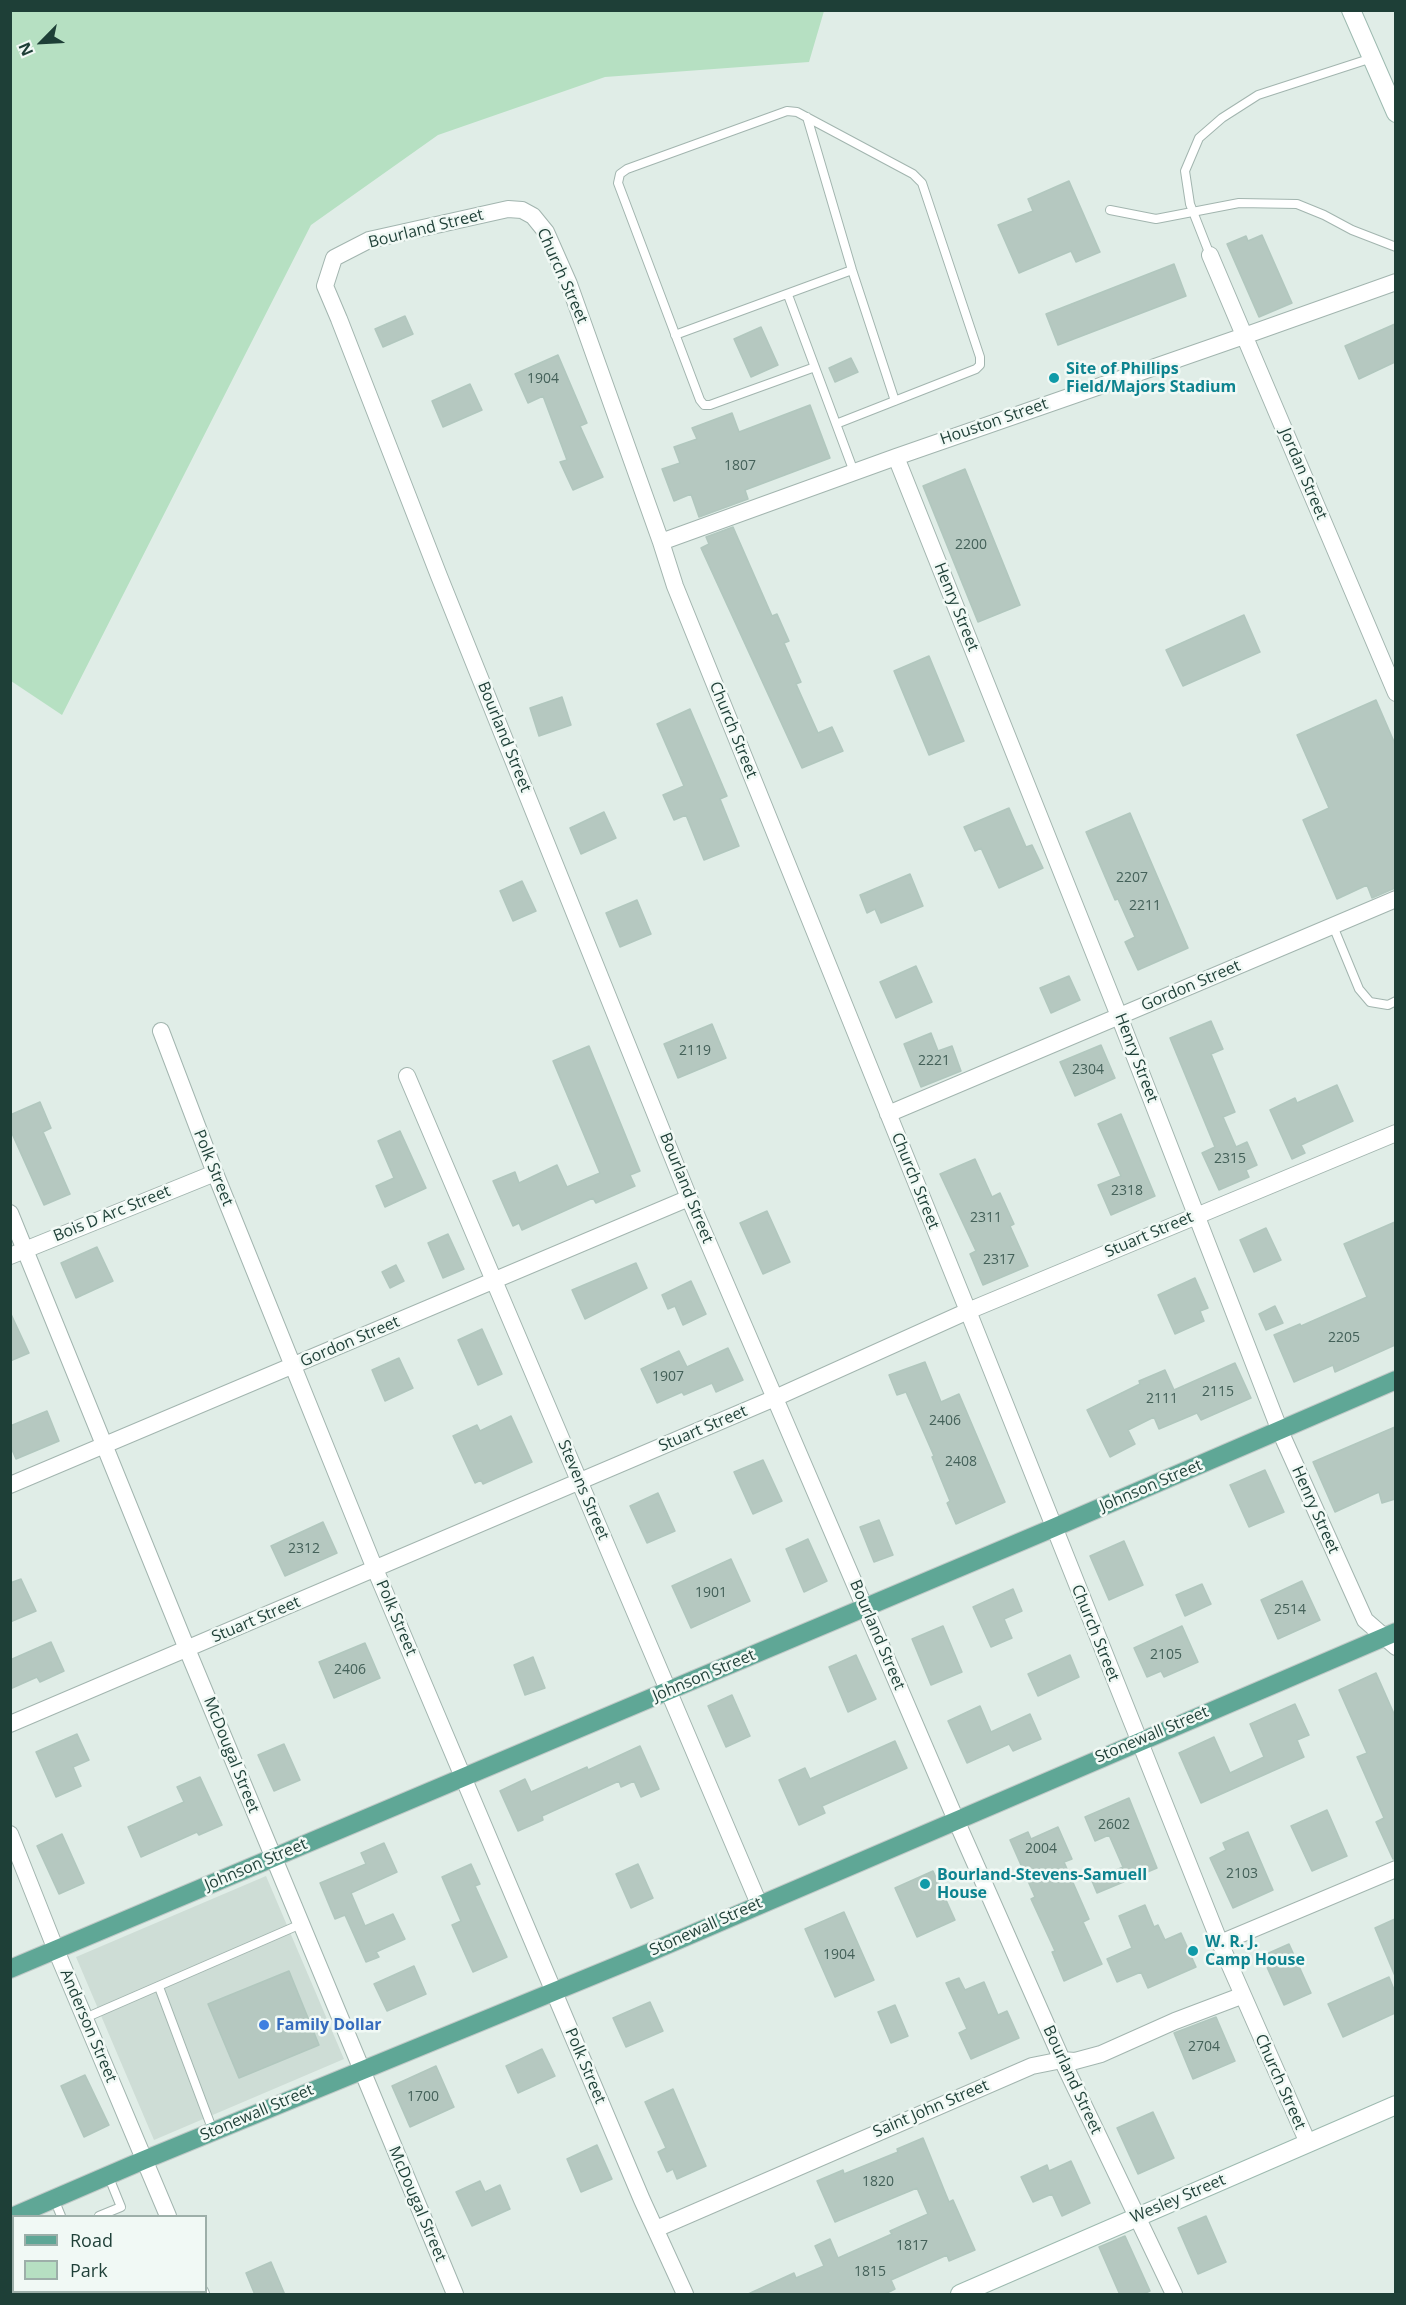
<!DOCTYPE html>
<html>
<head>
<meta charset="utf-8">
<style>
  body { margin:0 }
  #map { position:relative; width:1406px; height:2305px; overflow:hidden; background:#e0ede7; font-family:"Open Sans",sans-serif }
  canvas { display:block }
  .frame { position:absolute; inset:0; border:12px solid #1e3f37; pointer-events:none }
  .legend { position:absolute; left:12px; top:2215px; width:195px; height:78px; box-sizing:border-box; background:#f1f9f5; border:2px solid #9dafa9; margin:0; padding:8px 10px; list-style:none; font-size:18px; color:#1e3f37 }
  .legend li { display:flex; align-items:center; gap:12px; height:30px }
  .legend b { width:30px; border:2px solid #9dafa9 }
  .north { position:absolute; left:12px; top:12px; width:60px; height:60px; -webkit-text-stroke:4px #f1f9f5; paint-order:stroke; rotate:246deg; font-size:16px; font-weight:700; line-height:24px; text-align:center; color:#1e3f37 }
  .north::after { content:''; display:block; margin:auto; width:21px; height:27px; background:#1e3f37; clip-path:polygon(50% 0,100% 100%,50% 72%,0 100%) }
</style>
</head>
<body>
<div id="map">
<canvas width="1406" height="2305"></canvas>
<div class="frame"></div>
<ul class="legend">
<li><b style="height:8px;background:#5fa796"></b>Road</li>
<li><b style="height:16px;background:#b6e0c2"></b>Park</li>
</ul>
<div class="north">N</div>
</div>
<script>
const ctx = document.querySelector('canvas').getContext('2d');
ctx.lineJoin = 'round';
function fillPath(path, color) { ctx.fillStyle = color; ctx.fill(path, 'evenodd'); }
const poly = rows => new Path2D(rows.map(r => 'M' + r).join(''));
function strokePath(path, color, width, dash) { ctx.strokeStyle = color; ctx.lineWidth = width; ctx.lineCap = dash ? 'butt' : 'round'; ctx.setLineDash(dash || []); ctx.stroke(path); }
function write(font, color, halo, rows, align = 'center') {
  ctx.font = font + ' "Open Sans",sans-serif'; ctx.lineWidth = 5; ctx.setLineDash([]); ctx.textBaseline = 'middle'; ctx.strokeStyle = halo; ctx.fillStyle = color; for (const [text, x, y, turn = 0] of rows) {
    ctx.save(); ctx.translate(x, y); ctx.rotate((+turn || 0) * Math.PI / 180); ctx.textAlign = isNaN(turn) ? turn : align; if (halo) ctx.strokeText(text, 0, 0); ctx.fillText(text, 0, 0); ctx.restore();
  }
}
fillPath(poly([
  [266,1876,344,2059,154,2140,76,1957]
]), '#ceddd6');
fillPath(poly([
  [10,11,11,10,824,11,809,62,605,77,438,135,311,225,62,715,11,681]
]), '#b6e0c2');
const building = poly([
  [1069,181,1100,252,1076,262,1071,251,1019,273,998,225,1033,211,1028,199,1069,181],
  [1262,235,1292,303,1259,317,1227,244,1246,236,1248,241,1262,235],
  [1174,264,1186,296,1058,345,1046,314,1174,264],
  [405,316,413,334,383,347,375,329,405,316],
  [1395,324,1395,362,1359,379,1345,346,1395,324],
  [761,327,778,365,751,377,734,339,761,327],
  [558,355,587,423,580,426,603,477,573,490,560,462,567,460,543,396,528,403,515,374,558,355],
  [851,358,858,372,835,382,829,368,851,358],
  [470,384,482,410,443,427,432,401,470,384],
  [810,405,830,458,745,490,748,499,699,517,691,494,674,501,662,469,680,463,674,447,697,439,692,428,732,413,739,432,810,405],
  [965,469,1020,605,978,622,923,486,965,469],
  [733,527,772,616,777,614,789,641,784,643,801,682,796,684,818,733,832,727,843,751,802,768,701,548,709,544,706,537,733,527],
  [1244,615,1260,652,1183,686,1166,650,1244,615],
  [929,656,964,741,929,755,894,671,929,656],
  [562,697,571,725,539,736,530,708,562,697],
  [1376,700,1395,744,1395,888,1372,898,1367,885,1337,899,1303,820,1329,808,1297,735,1376,700],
  [690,709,727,796,720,799,739,846,704,860,686,815,674,820,663,795,684,786,657,724,690,709],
  [1009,808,1026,847,1032,845,1043,868,999,888,981,848,975,851,964,827,1009,808],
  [604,812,616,838,581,854,570,828,604,812],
  [1130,813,1188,948,1138,970,1125,942,1135,937,1118,899,1115,900,1086,832,1130,813],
  [910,874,923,906,881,923,875,909,867,913,860,895,910,874],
  [522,881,536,911,513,921,500,891,522,881],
  [637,900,651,934,620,947,606,913,637,900],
  [916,966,932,1002,896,1018,880,982,916,966],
  [1069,976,1080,1000,1051,1013,1040,988,1069,976],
  [1211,1021,1223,1049,1211,1054,1235,1112,1223,1117,1236,1147,1247,1142,1257,1165,1246,1170,1249,1177,1219,1190,1202,1153,1215,1147,1170,1038,1211,1021],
  [712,1024,726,1058,678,1078,664,1044,712,1024],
  [931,1033,938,1051,952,1046,961,1071,921,1087,904,1044,931,1033],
  [1101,1045,1115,1078,1075,1096,1060,1062,1101,1045],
  [589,1046,640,1171,630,1175,635,1186,596,1203,593,1198,522,1230,519,1223,513,1226,493,1181,515,1172,519,1183,557,1165,567,1187,600,1173,553,1061,589,1046],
  [1337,1085,1353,1121,1301,1145,1305,1153,1292,1159,1270,1110,1295,1098,1297,1103,1337,1085],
  [40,1102,51,1128,43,1132,70,1194,44,1205,10,1129,10,1115,40,1102],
  [1121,1114,1155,1196,1111,1215,1098,1185,1121,1176,1098,1124,1121,1114],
  [400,1131,426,1188,385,1207,376,1186,394,1178,378,1141,400,1131],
  [975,1159,992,1197,1000,1193,1014,1224,1010,1226,1028,1266,983,1285,970,1254,976,1251,940,1174,975,1159],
  [767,1211,790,1262,763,1274,740,1223,767,1211],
  [1395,1222,1395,1345,1335,1372,1333,1365,1294,1382,1274,1335,1300,1324,1301,1326,1367,1297,1344,1244,1395,1222],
  [1266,1228,1281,1260,1254,1272,1240,1240,1266,1228],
  [448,1234,464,1269,443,1278,428,1243,448,1234],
  [97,1247,113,1281,76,1298,61,1263,97,1247],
  [636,1263,647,1288,585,1319,572,1290,636,1263],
  [396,1265,404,1281,390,1288,382,1272,396,1265],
  [1195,1278,1208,1308,1200,1311,1204,1321,1175,1334,1158,1295,1195,1278],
  [691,1281,706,1314,683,1325,675,1306,668,1309,662,1295,691,1281],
  [1275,1306,1283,1323,1266,1330,1259,1314,1275,1306],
  [10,1312,29,1353,10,1361,10,1312],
  [482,1329,502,1374,478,1385,458,1340,482,1329],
  [728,1348,743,1380,716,1392,712,1383,684,1395,682,1392,657,1403,641,1369,679,1351,687,1367,728,1348],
  [399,1358,413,1388,385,1401,372,1370,399,1358],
  [925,1362,941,1402,959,1394,1005,1502,956,1524,947,1503,950,1501,932,1457,934,1456,906,1392,897,1395,889,1375,925,1362],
  [1235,1363,1251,1398,1201,1420,1197,1413,1159,1429,1154,1417,1128,1430,1135,1444,1110,1457,1087,1410,1140,1384,1139,1381,1165,1370,1174,1390,1235,1363],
  [47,1411,59,1441,16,1459,10,1445,10,1426,47,1411],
  [511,1416,532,1462,483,1484,481,1480,475,1483,453,1436,477,1425,480,1431,511,1416],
  [1395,1427,1395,1499,1382,1503,1379,1492,1335,1512,1313,1462,1395,1427],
  [763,1460,782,1501,753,1514,734,1472,763,1460],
  [1265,1470,1284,1512,1249,1527,1230,1485,1265,1470],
  [658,1493,675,1531,647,1543,630,1506,658,1493],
  [879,1520,893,1555,874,1562,860,1527,879,1520],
  [323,1522,337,1553,285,1576,271,1546,323,1522],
  [808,1539,827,1581,804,1592,786,1549,808,1539],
  [1124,1541,1143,1585,1109,1600,1090,1556,1124,1541],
  [731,1559,750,1601,691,1628,672,1586,731,1559],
  [21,1579,36,1611,10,1622,10,1583,21,1579],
  [1302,1581,1320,1620,1278,1639,1261,1600,1302,1581],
  [1202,1584,1211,1604,1185,1616,1176,1595,1202,1584],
  [1013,1589,1022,1611,1004,1619,1012,1638,991,1647,973,1607,1013,1589],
  [943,1626,962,1672,931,1685,912,1639,943,1626],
  [1182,1626,1198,1662,1164,1677,1161,1671,1147,1677,1134,1648,1182,1626],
  [51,1642,64,1671,40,1682,37,1677,10,1689,10,1660,51,1642],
  [365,1643,380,1678,334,1698,319,1662,365,1643],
  [856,1655,876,1699,848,1712,829,1667,856,1655],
  [1070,1655,1079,1677,1038,1696,1028,1674,1070,1655],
  [533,1657,545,1688,525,1695,514,1665,533,1657],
  [1376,1673,1395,1716,1395,1859,1393,1859,1376,1822,1384,1818,1357,1757,1367,1753,1339,1690,1376,1673],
  [732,1695,750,1736,726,1747,708,1706,732,1695],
  [1295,1704,1309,1735,1297,1740,1304,1757,1201,1803,1179,1753,1214,1737,1230,1773,1264,1757,1250,1724,1295,1704],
  [980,1706,991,1732,1030,1714,1041,1739,1013,1751,1009,1744,967,1763,948,1721,980,1706],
  [77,1734,89,1760,73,1767,81,1786,56,1797,36,1752,77,1734],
  [895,1741,907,1768,822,1806,825,1813,799,1825,779,1780,805,1768,810,1779,895,1741],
  [284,1744,300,1780,274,1791,258,1755,284,1744],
  [640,1746,659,1789,641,1797,634,1781,621,1787,619,1781,542,1816,543,1820,518,1831,500,1791,525,1779,531,1792,587,1767,588,1770,640,1746],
  [200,1777,222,1825,199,1835,197,1832,141,1857,128,1827,184,1802,177,1787,200,1777],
  [1129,1798,1157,1868,1097,1893,1092,1881,1123,1867,1109,1835,1095,1841,1085,1817,1129,1798],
  [1327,1810,1347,1856,1312,1871,1291,1826,1327,1810],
  [1058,1827,1072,1859,1064,1862,1089,1919,1083,1922,1102,1964,1064,1981,1052,1952,1055,1951,1031,1899,1035,1897,1010,1840,1028,1832,1031,1839,1058,1827],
  [1248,1832,1273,1890,1233,1908,1210,1858,1226,1850,1223,1843,1248,1832],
  [62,1834,84,1883,59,1894,37,1846,62,1834],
  [384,1843,397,1872,351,1893,365,1926,393,1914,405,1939,376,1952,379,1957,366,1962,345,1915,335,1919,320,1883,366,1864,361,1853,384,1843],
  [471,1864,480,1884,475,1886,507,1957,473,1972,452,1925,461,1921,442,1877,471,1864],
  [638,1864,653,1898,631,1908,616,1874,638,1864],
  [933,1871,955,1920,917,1937,895,1888,933,1871],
  [1145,1905,1154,1927,1158,1925,1165,1940,1181,1933,1196,1967,1148,1988,1141,1972,1117,1982,1107,1959,1132,1948,1119,1916,1145,1905],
  [844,1912,874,1980,835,1997,805,1929,844,1912],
  [1395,1919,1395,1976,1375,1928,1395,1919],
  [1289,1944,1311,1993,1284,2005,1262,1956,1289,1944],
  [414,1966,426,1994,387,2011,374,1984,414,1966],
  [289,1971,319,2045,239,2078,208,2004,289,1971],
  [1389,1977,1395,1992,1395,2013,1343,2037,1328,2004,1389,1977],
  [959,1978,965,1990,984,1982,998,2015,1007,2011,1019,2038,971,2059,959,2033,967,2029,946,1983,959,1978],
  [650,2002,663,2031,626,2047,613,2018,650,2002],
  [895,2005,908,2036,891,2043,878,2012,895,2005],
  [1216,2017,1235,2061,1193,2079,1174,2033,1216,2017],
  [542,2049,555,2076,518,2093,506,2066,542,2049],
  [436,2066,454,2107,410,2127,392,2086,436,2066],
  [85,2075,109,2125,84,2137,61,2086,85,2075],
  [673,2089,706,2166,677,2179,673,2169,667,2172,658,2152,666,2148,645,2102,673,2089],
  [1153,2112,1174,2158,1138,2174,1117,2128,1153,2112],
  [923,2138,949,2202,953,2200,975,2250,949,2261,947,2255,891,2280,895,2289,883,2295,746,2295,794,2273,796,2278,824,2266,815,2246,830,2239,838,2258,892,2234,890,2231,928,2214,917,2188,835,2222,817,2181,843,2170,844,2174,898,2152,897,2149,923,2138],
  [597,2145,612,2179,581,2192,567,2159,597,2145],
  [1071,2161,1090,2203,1062,2216,1052,2194,1033,2202,1021,2177,1047,2165,1049,2171,1071,2161],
  [480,2181,485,2192,500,2185,510,2209,472,2226,456,2192,480,2181],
  [1206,2216,1226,2262,1198,2274,1178,2228,1206,2216],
  [1125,2236,1150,2291,1141,2295,1120,2295,1099,2247,1125,2236],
  [271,2262,285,2295,255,2295,246,2273,271,2262]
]);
fillPath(building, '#b5c8c0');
strokePath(building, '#b1c7be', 1.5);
const lane = poly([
  [807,117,852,270,895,401],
  [1110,210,1156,219,1239,203,1297,204,1324,215,1352,230,1396,247],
  [1210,255,1190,204,1185,171,1199,138,1222,118,1258,95,1372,58],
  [788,295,854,472],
  [675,335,852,270],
  [815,367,710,405,704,405,700,400,618,183,620,174,627,169,787,111,797,112,913,174,922,183,980,357,980,365,976,369,836,424],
  [1333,926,1359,989,1370,1002,1388,1005,1396,1001],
  [159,1987,213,2131],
  [85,2018,301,1924],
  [54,2199,61,2216],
  [99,2216,121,2207,108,2175]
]);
const street = poly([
  [1210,255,1396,693],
  [896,457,1119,1016,1280,1431,1365,1620,1396,1647],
  [661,542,896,457,1244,336,1396,282],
  [161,1031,215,1173,375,1569,642,2200,685,2294],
  [407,1076,759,1904],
  [888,1114,1396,899],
  [10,1213,187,1649,455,2294],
  [10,1256,215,1173],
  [10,1485,689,1198],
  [10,1724,775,1398,968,1311,1396,1133],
  [10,1834,56,1950,168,2216],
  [1220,1943,1396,1869],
  [656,2229,1032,2066,1062,2060,1075,2061,1101,2054,1175,2021,1241,1996],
  [200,2292,201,2294],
  [1174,2294,1062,2060,956,1820,689,1198,439,576,339,319,325,286,334,258,369,240,508,209,522,210,533,216,546,232,569,284,661,542,675,586,968,1311,1220,1943,1308,2143]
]);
const secondary = poly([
  [1351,10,1396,113],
  [960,2294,1396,2105]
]);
const primary = poly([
  [10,1969,1053,1528,1396,1380],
  [14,2216,144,2160,648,1953,1396,1632]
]);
strokePath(lane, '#a2b5af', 10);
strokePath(street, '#a2b5af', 18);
strokePath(secondary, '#9dbab0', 20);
strokePath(primary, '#c0c9c7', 20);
strokePath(lane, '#fff', 8);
strokePath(street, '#fff', 16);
strokePath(secondary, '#fff', 18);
strokePath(primary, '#5fa796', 18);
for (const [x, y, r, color] of [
  [1054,378,6,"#0f9aa8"],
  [925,1884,6,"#0f9aa8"],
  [1193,1951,6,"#0f9aa8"],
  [264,2025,6,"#3f7fe0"]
]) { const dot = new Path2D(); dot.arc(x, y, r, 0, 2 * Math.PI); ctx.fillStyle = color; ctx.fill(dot); strokePath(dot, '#f1f9f5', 2); }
write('14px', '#446159', null, [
  ["1904",543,379],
  ["1807",740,466],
  ["2200",971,545],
  ["2207",1132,878],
  ["2211",1145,906],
  ["2119",695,1051],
  ["2221",934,1061],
  ["2304",1088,1070],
  ["2315",1230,1159],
  ["2318",1127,1191],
  ["2311",986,1218],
  ["2317",999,1260],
  ["2205",1344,1338],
  ["1907",668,1377],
  ["2115",1218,1392],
  ["2111",1162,1399],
  ["2406",945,1421],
  ["2408",961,1462],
  ["2312",304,1549],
  ["1901",711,1593],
  ["2514",1290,1610],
  ["2105",1166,1655],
  ["2406",350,1670],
  ["2602",1114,1825],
  ["2004",1041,1849],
  ["2103",1242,1874],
  ["1904",839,1955],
  ["2704",1204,2047],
  ["1700",423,2097],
  ["1820",878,2182],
  ["1817",912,2246],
  ["1815",870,2272]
]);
write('16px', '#1e3f37', '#f1f9f5', [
  ["Bourland Street",426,229,-14],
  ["Church Street",562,276,66],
  ["Houston Street",994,422,-19],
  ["Jordan Street",1303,474,67],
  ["Henry Street",956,607,68],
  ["Church Street",733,730,68],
  ["Bourland Street",504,737,68],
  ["Gordon Street",1191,986,-23],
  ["Henry Street",1136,1058,69],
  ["Polk Street",213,1168,68],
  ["Church Street",915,1181,68],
  ["Bourland Street",686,1188,68],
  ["Bois D Arc Street",112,1214,-22],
  ["Stuart Street",1149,1235,-23],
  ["Gordon Street",350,1342,-23],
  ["Stuart Street",703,1429,-23],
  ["Johnson Street",1151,1486,-23],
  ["Stevens Street",583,1490,67],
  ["Henry Street",1315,1510,66],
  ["Polk Street",396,1618,67],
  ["Stuart Street",256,1620,-23],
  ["Church Street",1095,1633,68],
  ["Bourland Street",877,1635,67],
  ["Johnson Street",704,1676,-23],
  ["Stonewall Street",1152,1735,-23],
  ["McDougal Street",231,1755,68],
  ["Johnson Street",256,1865,-23],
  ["Stonewall Street",706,1927,-24],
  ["Anderson Street",88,2026,67],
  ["Polk Street",585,2066,67],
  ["Bourland Street",1072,2080,65],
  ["Church Street",1280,2082,66],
  ["Saint John Street",931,2109,-23],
  ["Stonewall Street",257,2113,-23],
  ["Wesley Street",1178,2199,-23],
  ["McDougal Street",417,2204,67]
]);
write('bold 16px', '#0d838f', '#f1f9f5', [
  ["Site of Phillips",1066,369],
  ["Field/Majors Stadium",1066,387],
  ["Bourland-Stevens-Samuell",937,1875],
  ["House",937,1893],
  ["W. R. J.",1205,1942],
  ["Camp House",1205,1960]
], 'left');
write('bold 16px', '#366cbe', '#f1f9f5', [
  ["Family Dollar",276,2025]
], 'left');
</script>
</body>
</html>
